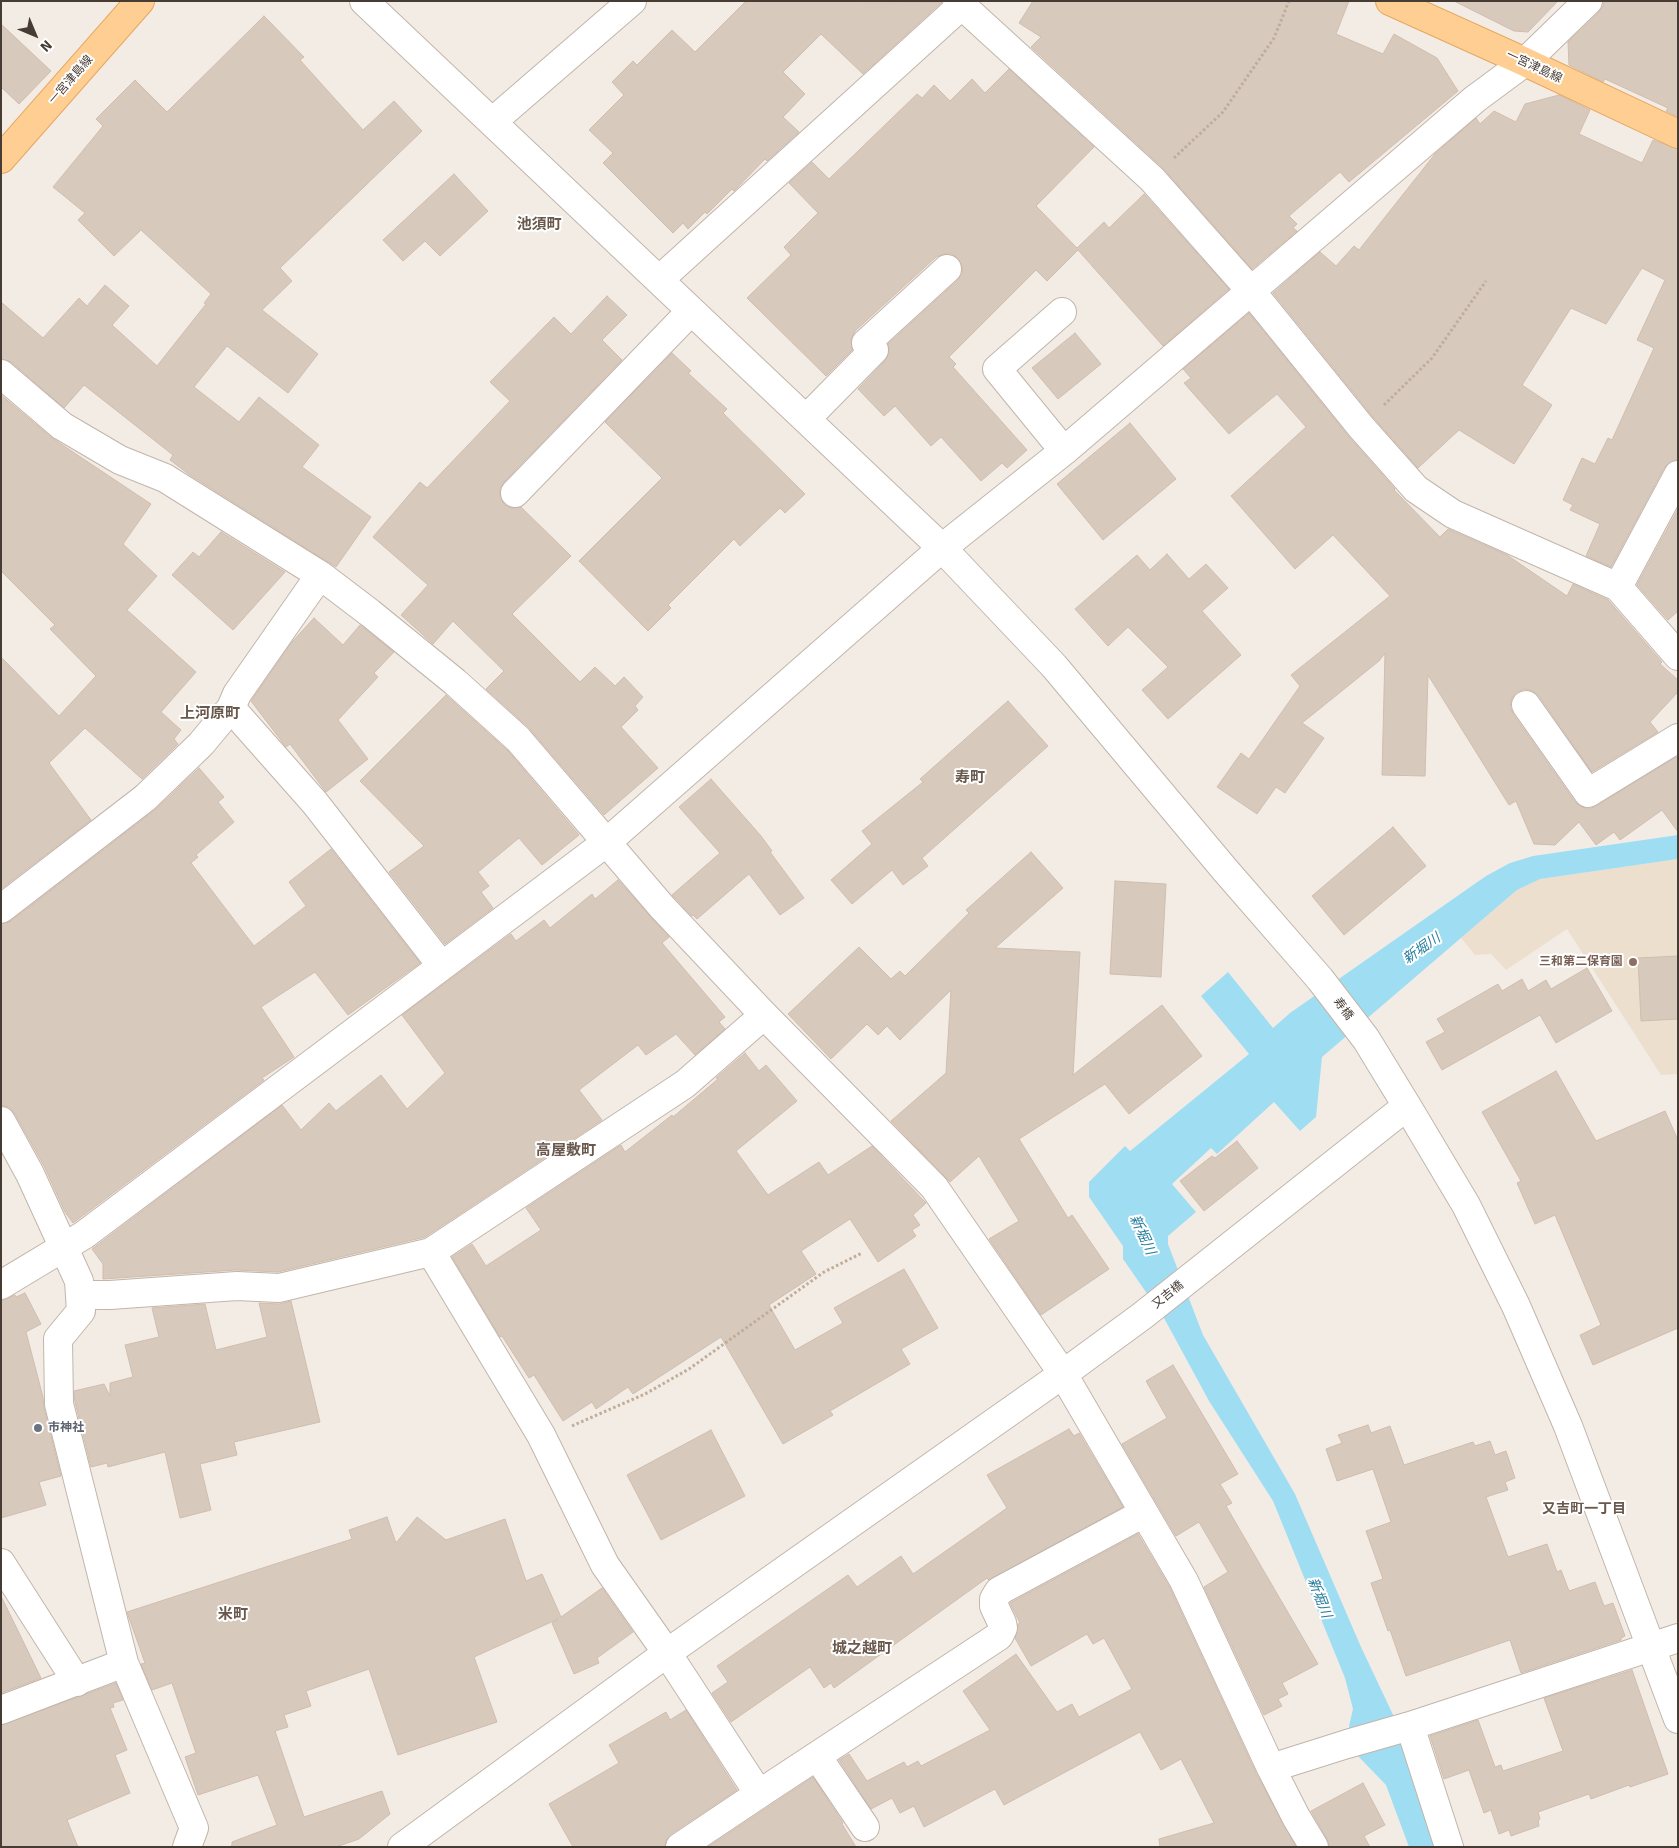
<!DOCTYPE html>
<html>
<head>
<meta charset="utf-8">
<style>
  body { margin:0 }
  #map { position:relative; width:1679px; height:1848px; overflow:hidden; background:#f3ece5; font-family:Signika,sans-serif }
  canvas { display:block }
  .frame { position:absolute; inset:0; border:2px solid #463c34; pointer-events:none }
  .north { position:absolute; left:10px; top:10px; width:50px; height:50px; -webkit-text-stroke:4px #fff; paint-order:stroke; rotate:135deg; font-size:14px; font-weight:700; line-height:20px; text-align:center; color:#463c34 }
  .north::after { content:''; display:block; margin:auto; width:18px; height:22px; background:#463c34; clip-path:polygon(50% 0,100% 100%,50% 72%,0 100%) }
</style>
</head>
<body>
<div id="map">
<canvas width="1679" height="1848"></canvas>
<div class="frame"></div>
<div class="north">N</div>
</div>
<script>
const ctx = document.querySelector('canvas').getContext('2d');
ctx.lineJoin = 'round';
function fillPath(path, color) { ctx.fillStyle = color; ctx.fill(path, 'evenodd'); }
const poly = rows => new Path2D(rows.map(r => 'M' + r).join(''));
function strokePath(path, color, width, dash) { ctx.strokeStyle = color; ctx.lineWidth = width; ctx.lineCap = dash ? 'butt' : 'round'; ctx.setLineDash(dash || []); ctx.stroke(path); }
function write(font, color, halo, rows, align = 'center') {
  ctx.font = font + ' Signika,"Noto Sans JP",sans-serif'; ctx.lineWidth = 4; ctx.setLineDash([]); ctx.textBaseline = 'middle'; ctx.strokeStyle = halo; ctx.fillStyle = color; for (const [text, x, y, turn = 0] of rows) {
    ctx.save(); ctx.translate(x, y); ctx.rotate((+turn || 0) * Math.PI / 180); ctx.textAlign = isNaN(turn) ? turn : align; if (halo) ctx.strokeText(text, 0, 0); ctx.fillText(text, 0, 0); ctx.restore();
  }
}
fillPath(poly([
  [1678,859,1678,1074,1661,1075,1567,929,1506,970,1491,954,1475,955,1461,938,1517,890,1539,879]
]), '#eddfce');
fillPath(poly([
  [1678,835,1678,859,1540,879,1517,890,1322,1057,1316,1117,1300,1131,1274,1102,1217,1154,1211,1148,1172,1184,1196,1212,1168,1236,1168,1244,1203,1335,1295,1494,1361,1647,1404,1738,1411,1777,1437,1847,1409,1847,1386,1785,1355,1753,1349,1726,1353,1709,1345,1678,1273,1501,1209,1401,1164,1318,1123,1259,1123,1246,1089,1197,1089,1182,1125,1146,1130,1151,1249,1054,1201,996,1228,972,1273,1028,1290,1013,1486,876,1510,863,1533,856]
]), '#9fdef2');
const building = poly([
  [746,1,942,2,863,74,821,34,783,72,805,94,783,117,799,132,767,161,765,159,734,191,732,189,707,214,705,212,688,229,683,223,673,233,603,163,613,153,589,130,624,95,612,82,633,61,637,65,672,30,695,52,746,1],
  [1033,1,1349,1,1336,34,1383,54,1394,34,1437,58,1458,91,1349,182,1340,172,1289,216,1297,224,1293,228,1297,231,1252,269,1163,168,1031,47,1041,37,1019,23,1033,1],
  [1454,1,1558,1,1528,32,1514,31,1454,1],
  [1603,1,1678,1,1678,117,1666,111,1668,108,1605,79,1603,82,1569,65,1568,42,1599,12,1603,6,1603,1],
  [264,16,304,57,300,60,363,130,394,101,422,131,280,268,292,281,262,310,318,354,288,393,227,346,194,387,239,422,259,397,319,445,302,467,371,517,336,567,190,475,170,460,173,455,84,385,64,408,11,362,1,359,1,302,43,338,79,298,87,306,105,285,129,306,112,325,157,366,206,304,204,303,211,294,141,230,114,256,78,220,85,213,53,187,103,126,96,119,135,80,167,112,264,16],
  [1,24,51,71,19,104,1,87,1,24],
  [1009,69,1094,147,1036,206,1077,248,1104,222,1109,228,1144,194,1229,289,1163,346,1078,250,1047,281,1036,270,949,357,956,364,953,367,1027,450,1007,468,1002,463,981,481,941,437,931,446,895,406,884,416,858,389,885,361,889,353,888,344,958,280,962,274,962,266,958,258,952,254,944,254,936,257,855,331,851,339,852,350,826,376,747,298,791,255,784,247,818,213,789,183,812,162,829,179,917,94,922,98,934,85,950,101,972,79,985,93,1009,69],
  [1559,95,1590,110,1579,134,1642,163,1653,140,1678,149,1678,459,1670,462,1664,468,1611,567,1586,556,1600,524,1570,510,1573,505,1563,500,1582,458,1595,464,1608,438,1612,440,1654,348,1637,340,1665,280,1642,268,1606,324,1571,308,1522,385,1552,405,1514,464,1459,430,1418,468,1373,417,1273,293,1320,252,1336,266,1354,246,1359,250,1435,154,1476,118,1480,124,1494,111,1516,122,1525,104,1559,95],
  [454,174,488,211,440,256,425,241,403,261,383,240,454,174],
  [607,296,627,315,602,340,622,360,504,482,500,490,500,498,505,505,512,508,521,507,571,556,512,614,580,682,595,667,615,686,624,677,643,697,635,706,638,710,621,727,658,768,604,815,530,729,486,689,504,671,453,621,433,644,401,615,428,585,373,537,420,482,427,488,510,401,490,382,554,317,571,334,607,296],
  [1249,313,1349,437,1395,489,1394,490,1440,537,1448,529,1507,555,1567,596,1573,584,1608,600,1662,662,1660,664,1678,680,1678,692,1650,722,1658,732,1592,772,1539,696,1533,691,1525,689,1517,692,1512,698,1510,706,1513,714,1575,802,1582,807,1589,809,1596,806,1676,757,1678,760,1678,832,1662,810,1620,840,1614,832,1596,845,1579,822,1555,845,1534,844,1516,801,1509,805,1428,675,1425,776,1382,775,1385,653,1379,661,1302,723,1324,738,1285,793,1276,787,1257,814,1217,787,1241,753,1249,759,1300,686,1291,675,1390,596,1333,535,1295,569,1231,496,1306,427,1277,394,1229,434,1184,383,1191,378,1183,369,1249,313],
  [1075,333,1101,364,1058,399,1032,368,1075,333],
  [672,353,691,371,688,373,727,409,723,413,805,494,785,513,780,508,740,546,734,539,668,605,671,608,648,631,579,561,662,478,605,422,672,353],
  [1,395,52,438,151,504,123,544,157,576,127,610,196,672,161,712,181,730,174,739,178,744,142,779,85,728,49,763,91,820,1,889,1,657,59,716,96,676,50,629,55,625,1,571,1,395],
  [1130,423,1176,479,1103,540,1057,484,1130,423],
  [1678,509,1678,611,1668,620,1637,585,1678,509],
  [221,532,285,572,233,630,172,575,193,552,199,557,221,532],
  [1167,554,1189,579,1206,564,1228,588,1202,611,1241,655,1168,719,1142,690,1168,667,1128,627,1108,646,1075,609,1137,555,1150,570,1167,554],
  [314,618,343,645,360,625,394,652,374,673,378,677,338,720,368,759,326,792,290,744,286,747,251,701,292,642,314,618],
  [446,695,507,750,579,835,542,865,519,838,478,872,489,886,481,892,493,908,445,944,389,872,424,846,360,781,446,695],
  [1008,701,1048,746,922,858,928,866,903,885,892,870,852,904,831,880,872,844,862,831,923,782,920,779,1008,701],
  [199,768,224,797,218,802,234,822,196,855,198,857,191,863,254,946,306,906,289,882,331,849,420,963,348,1015,315,972,261,1007,294,1057,262,1078,264,1080,73,1223,65,1212,44,1166,15,1114,9,1107,1,1105,1,924,11,921,155,810,199,768],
  [711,779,761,836,772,851,770,852,804,898,780,915,749,874,697,919,693,915,692,916,672,895,720,853,679,807,711,779],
  [1393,827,1426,866,1344,935,1312,896,1393,827],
  [1031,852,1063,888,995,948,1080,952,1073,1075,1162,1005,1202,1056,1129,1114,1105,1084,1019,1139,1068,1218,1072,1215,1109,1269,1041,1315,989,1239,1019,1221,979,1156,950,1182,891,1121,946,1073,951,990,900,1040,887,1026,878,1035,867,1024,831,1059,788,1014,859,947,891,979,900,971,905,976,969,913,966,910,1031,852],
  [618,880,669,937,662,943,725,1017,719,1022,725,1029,695,1055,676,1034,646,1055,638,1045,579,1090,602,1120,425,1237,278,1272,236,1270,103,1279,103,1264,92,1249,282,1105,301,1130,329,1103,336,1111,381,1075,407,1109,445,1073,402,1015,511,934,516,941,544,920,550,928,592,894,595,899,618,880],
  [1115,881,1166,884,1161,977,1110,974,1115,881],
  [1678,956,1678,1019,1641,1021,1638,958,1678,956],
  [1587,968,1612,1011,1556,1043,1540,1015,1442,1070,1426,1042,1445,1032,1437,1019,1498,984,1502,991,1522,979,1528,991,1546,980,1551,989,1587,968],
  [745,1053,759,1071,766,1065,797,1101,736,1151,768,1195,819,1162,828,1175,872,1146,926,1203,913,1215,920,1225,912,1230,916,1236,878,1262,850,1219,801,1251,816,1274,769,1305,795,1350,843,1323,834,1308,904,1269,938,1328,901,1349,910,1364,830,1411,833,1415,783,1444,721,1337,633,1394,628,1387,596,1409,592,1402,563,1421,534,1375,529,1378,502,1336,500,1337,452,1257,472,1244,486,1266,541,1230,526,1208,621,1145,625,1152,672,1115,673,1117,718,1079,716,1078,745,1053],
  [1556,1071,1596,1141,1665,1111,1678,1140,1678,1328,1593,1365,1580,1335,1601,1325,1555,1215,1535,1224,1517,1183,1521,1181,1482,1112,1556,1071],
  [1237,1141,1258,1168,1204,1211,1180,1181,1212,1156,1215,1158,1237,1141],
  [25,1293,41,1324,26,1332,43,1397,44,1408,61,1476,39,1482,46,1505,1,1518,1,1301,15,1295,16,1297,25,1293],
  [291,1301,320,1422,234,1442,237,1455,200,1464,211,1510,180,1518,165,1452,108,1467,107,1463,91,1467,75,1402,74,1391,104,1384,110,1396,110,1383,133,1377,125,1345,159,1337,152,1308,205,1304,216,1350,267,1337,259,1303,279,1304,291,1301],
  [1173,1365,1238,1474,1220,1484,1232,1503,1226,1506,1318,1664,1282,1683,1288,1694,1278,1699,1282,1706,1264,1715,1204,1587,1228,1572,1199,1522,1176,1536,1122,1444,1167,1418,1146,1381,1173,1365],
  [1368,1425,1371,1433,1390,1426,1404,1465,1473,1442,1475,1446,1490,1441,1495,1455,1506,1451,1515,1478,1505,1482,1508,1490,1486,1497,1508,1557,1547,1544,1557,1572,1561,1570,1569,1591,1595,1582,1604,1606,1613,1603,1625,1636,1621,1638,1621,1640,1521,1673,1510,1640,1406,1676,1390,1630,1388,1631,1371,1583,1383,1579,1366,1531,1391,1522,1373,1469,1337,1481,1326,1449,1342,1443,1338,1435,1368,1425],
  [1069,1429,1074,1436,1079,1433,1123,1507,989,1580,987,1578,834,1688,831,1683,824,1688,810,1667,731,1722,712,1693,728,1682,717,1666,848,1575,857,1587,901,1556,913,1574,1007,1508,987,1475,1069,1429],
  [711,1430,745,1496,661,1540,627,1475,711,1430],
  [387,1517,396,1543,417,1517,446,1540,505,1519,526,1581,542,1574,561,1617,602,1588,633,1632,597,1658,599,1663,574,1674,552,1623,558,1619,474,1657,497,1722,398,1755,369,1669,306,1691,311,1706,284,1715,288,1727,275,1731,304,1817,382,1791,390,1814,359,1839,336,1847,230,1847,232,1845,232,1842,277,1825,258,1775,198,1795,185,1757,196,1753,172,1683,152,1690,141,1664,145,1663,127,1612,352,1539,349,1530,387,1517],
  [1138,1534,1170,1588,1257,1775,1296,1847,1160,1847,1159,1839,1214,1823,1181,1759,1161,1770,1140,1732,1004,1805,995,1789,924,1827,914,1806,900,1813,892,1798,871,1809,839,1760,849,1754,867,1781,904,1762,907,1767,918,1761,921,1766,990,1730,963,1691,1016,1654,1057,1712,1072,1704,1079,1717,1132,1689,1104,1638,1093,1644,1087,1634,1031,1666,1015,1638,1018,1624,1020,1623,1010,1603,1138,1534],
  [1,1596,41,1678,1,1693,1,1596],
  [1632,1670,1668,1774,1630,1787,1629,1785,1591,1799,1589,1794,1538,1812,1540,1819,1538,1820,1539,1826,1511,1836,1509,1830,1499,1834,1491,1810,1484,1813,1469,1770,1444,1779,1430,1736,1478,1720,1495,1767,1501,1765,1503,1771,1563,1751,1544,1698,1632,1670],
  [116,1683,123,1700,113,1703,114,1707,110,1708,127,1750,115,1755,130,1793,67,1820,78,1847,1,1847,1,1725,116,1683],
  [686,1710,737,1790,671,1834,666,1840,665,1847,573,1847,549,1804,619,1763,609,1745,666,1712,670,1720,686,1710],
  [813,1777,843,1823,842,1824,856,1847,708,1847,813,1777],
  [1363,1783,1385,1825,1364,1836,1370,1847,1330,1847,1327,1839,1311,1811,1363,1783]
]);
fillPath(building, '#d8c9bd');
strokePath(building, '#d0bdad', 1);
const minor = poly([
  [364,1,942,548,1054,666,1226,871,1320,979,1366,1039,1407,1106,1466,1205,1516,1306,1568,1426,1678,1719],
  [957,1,1152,179,1251,291,1361,427,1416,489,1453,514,1618,587,1678,656],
  [492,122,632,1],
  [659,280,961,6],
  [1062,312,997,369,1064,451],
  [1,374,62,426,120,460,165,478,320,575,370,613,455,682,518,739,662,907,764,1015,934,1187,1063,1374,1184,1581,1271,1768,1296,1817,1314,1847],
  [806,419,874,350,866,343,947,269],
  [515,493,691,311],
  [1618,587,1678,475],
  [1526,705,1588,793,1678,738],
  [231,708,315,803,442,966],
  [1,909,145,798,201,744,231,708,237,694,320,575],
  [1,1121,30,1174,79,1281,81,1311,58,1339,59,1404,124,1663,194,1828,187,1847],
  [431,1252,541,1435,605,1565,667,1653,759,1794,680,1847],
  [1,1285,84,1235,607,842,942,548,1064,451,1475,99,1525,62,1588,1],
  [80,1295,110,1295,237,1286,279,1288,431,1252,685,1084,764,1015],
  [1,1563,77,1682],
  [1,1710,124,1663],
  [1410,1726,1449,1847],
  [817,1756,865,1827],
  [1271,1768,1347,1744,1410,1726,1678,1638],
  [759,1794,999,1636,1003,1628,1002,1623,994,1606,994,1599,999,1591,1144,1513],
  [402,1847,667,1653,1063,1374,1142,1316,1407,1106]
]);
const major = poly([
  [1390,1,1525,62,1678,134],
  [1,159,140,1]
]);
strokePath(minor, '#c2b5aa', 30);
strokePath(major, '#e6a760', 30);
strokePath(poly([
  [1174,158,1223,112,1274,38,1289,1],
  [1384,405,1432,358,1486,281],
  [572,1426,645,1394,689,1369,824,1272,862,1253]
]), '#c1ac98', 3, [2.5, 2.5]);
strokePath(minor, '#fff', 28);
strokePath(major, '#ffce92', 28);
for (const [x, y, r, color] of [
  [1633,962,5,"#8d6e63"],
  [38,1428,5,"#6b7280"]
]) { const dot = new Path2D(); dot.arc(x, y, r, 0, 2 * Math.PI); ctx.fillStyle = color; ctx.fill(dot); strokePath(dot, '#fff', 2); }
write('12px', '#463c34', '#fff', [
  ["一宮津島線",1534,67,25],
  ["一宮津島線",71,80,-49],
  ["寿橋",1343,1009,53],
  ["又吉橋",1168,1295,-39]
]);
write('bold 12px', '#785e54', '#fff', [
  ["三和第二保育園",1623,962]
], 'right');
write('bold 12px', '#5b616d', '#fff', [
  ["市神社",48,1428]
], 'left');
write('italic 14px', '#277e9c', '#fff', [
  ["新堀川",1422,949,-35],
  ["新堀川",1142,1235,65],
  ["新堀川",1319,1598,69]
]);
write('bold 14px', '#69584b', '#fff', [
  ["又吉町一丁目",1584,1509]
]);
write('bold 15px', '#69584b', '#fff', [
  ["池須町",539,225],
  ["上河原町",210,714],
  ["寿町",970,778],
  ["高屋敷町",566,1151],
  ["米町",233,1615],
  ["城之越町",862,1649]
]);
</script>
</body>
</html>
